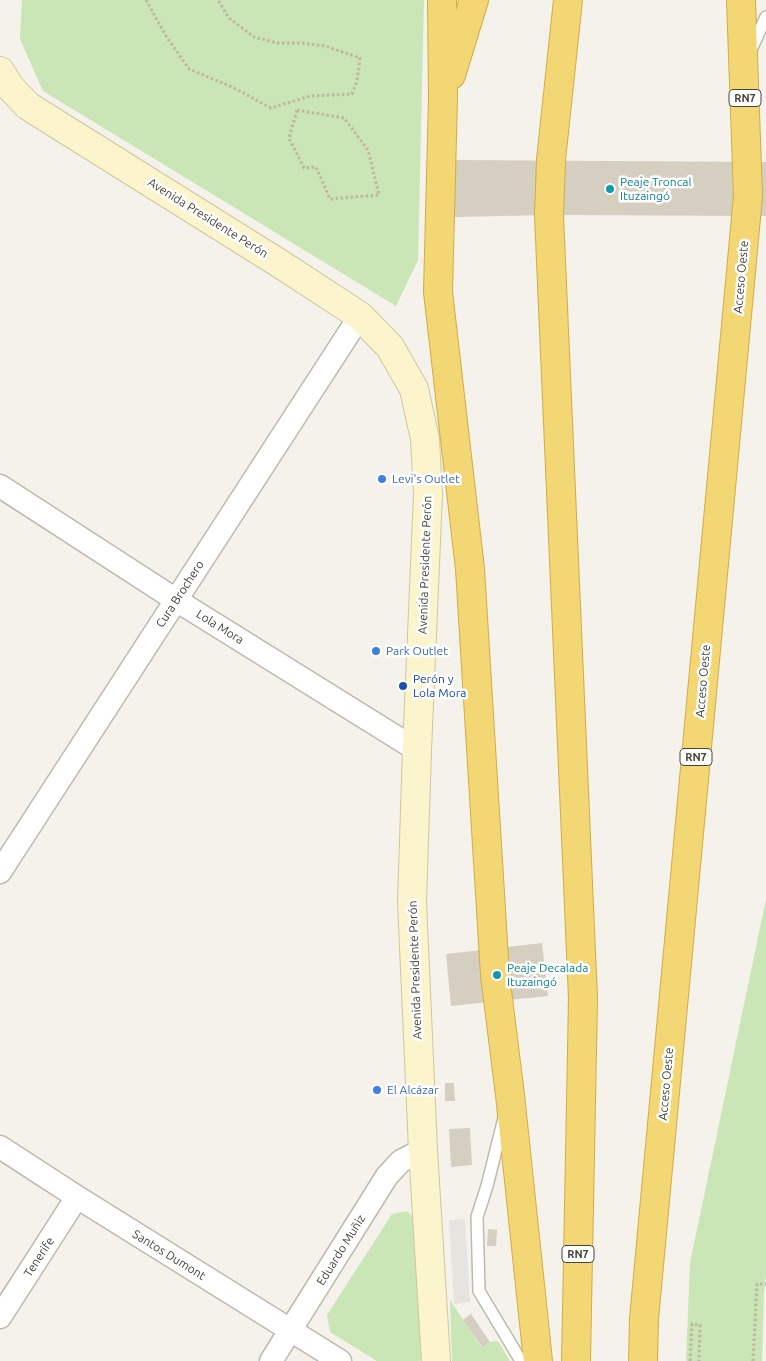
<!DOCTYPE html>
<html>
<head>
<meta charset="utf-8">
<style>
  body { margin:0 }
  canvas { display:block; background:#f4f2ea }
</style>
</head>
<body>
<canvas width="766" height="1361"></canvas>
<script>
const ctx = document.querySelector('canvas').getContext('2d');
ctx.lineJoin = 'round';
function fillPath(path, color) { ctx.fillStyle = color; ctx.fill(path, 'evenodd'); }
const poly = rows => new Path2D(rows.map(r => 'M' + r).join(''));
function strokePath(path, color, width, dash) { ctx.strokeStyle = color; ctx.lineWidth = width; ctx.lineCap = dash ? 'butt' : 'round'; ctx.setLineDash(dash || []); ctx.stroke(path); }
function write(font, color, halo, rows, align = 'center') {
  ctx.font = font + ' Ubuntu,sans-serif'; ctx.lineWidth = 5; ctx.setLineDash([]); ctx.textBaseline = 'middle'; ctx.strokeStyle = halo; ctx.fillStyle = color; for (const [text, x, y, turn = 0] of rows) {
    ctx.save(); ctx.translate(x, y); ctx.rotate((+turn || 0) * Math.PI / 180); ctx.textAlign = isNaN(turn) ? turn : align; if (halo) ctx.strokeText(text, 0, 0); ctx.fillText(text, 0, 0); ctx.restore();
  }
}
fillPath(poly([
  [22,0,424,0,418,260,396,306,43,91,20,39],
  [766,899,766,1274,764,1292,762,1361,686,1361,690,1263],
  [407,1211,417,1221,421,1359,420,1361,377,1361,330,1332,327,1315,392,1214],
  [450,1300,481,1347,490,1342,498,1341,510,1361,452,1361]
]), '#cae5b6');
fillPath(poly([
  [465,1219,470,1302,454,1304,449,1220]
]), '#e5e4e1');
fillPath(poly([
  [454,160,766,162,766,216,549,215,455,217],
  [542,943,548,996,451,1006,446,954],
  [445,1083,454,1083,455,1101,445,1101],
  [470,1128,472,1165,451,1167,449,1129],
  [488,1229,497,1230,496,1246,487,1246],
  [471,1314,490,1342,482,1347,463,1320]
]), '#d4cfc0');
const lane = poly([
  [750,52,766,17],
  [504,1118,487,1186,477,1217,479,1291,521,1361]
]);
const street = poly([
  [0,486,176,600,417,750],
  [0,872,360,316],
  [0,1147,77,1197,340,1361],
  [0,1317,77,1197],
  [271,1361,387,1176,401,1161,423,1150]
]);
const secondary = poly([
  [0,71,10,87,28,106,282,265,360,316,390,347,414,389,425,439,428,495,417,750,412,901,423,1150,436,1361]
]);
const highway = poly([
  [442,0,443,98,438,292,470,569,495,975,510,1095,538,1361],
  [568,0,551,160,549,215,583,998,576,1361],
  [451,75,474,0],
  [643,1361,644,1319,748,196,741,0]
]);
strokePath(lane, '#bebaad', 14);
strokePath(street, '#bebaad', 25);
strokePath(secondary, '#d0c89d', 30);
strokePath(highway, '#d2ad45', 30);
strokePath(poly([
  [146,0,166,36,189,69,232,87,271,108,310,96,352,94,357,81,360,58,325,46,302,43,277,43,254,37,229,18,218,0],
  [297,110,344,118,368,150,379,195,330,199,316,167,304,168,289,138,297,110],
  [690,1361,692,1324,700,1325,699,1361],
  [753,1361,757,1284,766,1284]
]), '#bfb79f', 3, [2.5, 2.5]);
strokePath(lane, '#fff', 11);
strokePath(street, '#fff', 22);
strokePath(secondary, '#fbf4cd', 28);
strokePath(highway, '#f3d775', 28);
for (const [x, y, r, color] of [
  [610,189,5,"#0f9aa8"],
  [382,479,5,"#3f7fe0"],
  [376,651,5,"#3f7fe0"],
  [403,686,5,"#1a4fb4"],
  [497,975,5,"#0f9aa8"],
  [377,1090,5,"#3f7fe0"]
]) { const dot = new Path2D(); dot.arc(x, y, r, 0, 2 * Math.PI); ctx.fillStyle = color; ctx.fill(dot); strokePath(dot, '#fff', 2); }
for (const [x, y, w] of [
  [745,98,32],
  [696,757,32],
  [578,1254,32]
]) { const box = new Path2D(); box.roundRect(x - w / 2, y - 8.5, w, 17, 4); ctx.fillStyle = '#fff'; ctx.fill(box); strokePath(box, '#474338', 1); }
write('bold 11px', '#474338', null, [
  ["RN7",745,98],
  ["RN7",696,757],
  ["RN7",578,1254]
]);
write('12px', '#0d838f', '#fff', [
  ["Peaje Troncal",620,182],
  ["Ituzaingó",620,196],
  ["Peaje Decalada",507,968],
  ["Ituzaingó",507,982]
], 'left');
write('12px', '#474338', '#fff', [
  ["Avenida Presidente Perón",208,218,32],
  ["Acceso Oeste",741,277,-85],
  ["Avenida Presidente Perón",425,565,-88],
  ["Cura Brochero",180,594,-57],
  ["Lola Mora",220,627,32],
  ["Acceso Oeste",703,681,-85],
  ["Avenida Presidente Perón",415,970,-92],
  ["Acceso Oeste",666,1084,-85],
  ["Eduardo Muñiz",341,1250,-58],
  ["Santos Dumont",169,1255,32],
  ["Tenerife",39,1257,-57]
]);
write('12px', '#366cbe', '#fff', [
  ["Levi's Outlet",392,479],
  ["Park Outlet",386,651],
  ["El Alcázar",387,1090]
], 'left');
write('12px', '#164399', '#fff', [
  ["Perón y",413,679],
  ["Lola Mora",413,693]
], 'left');
</script>
</body>
</html>
